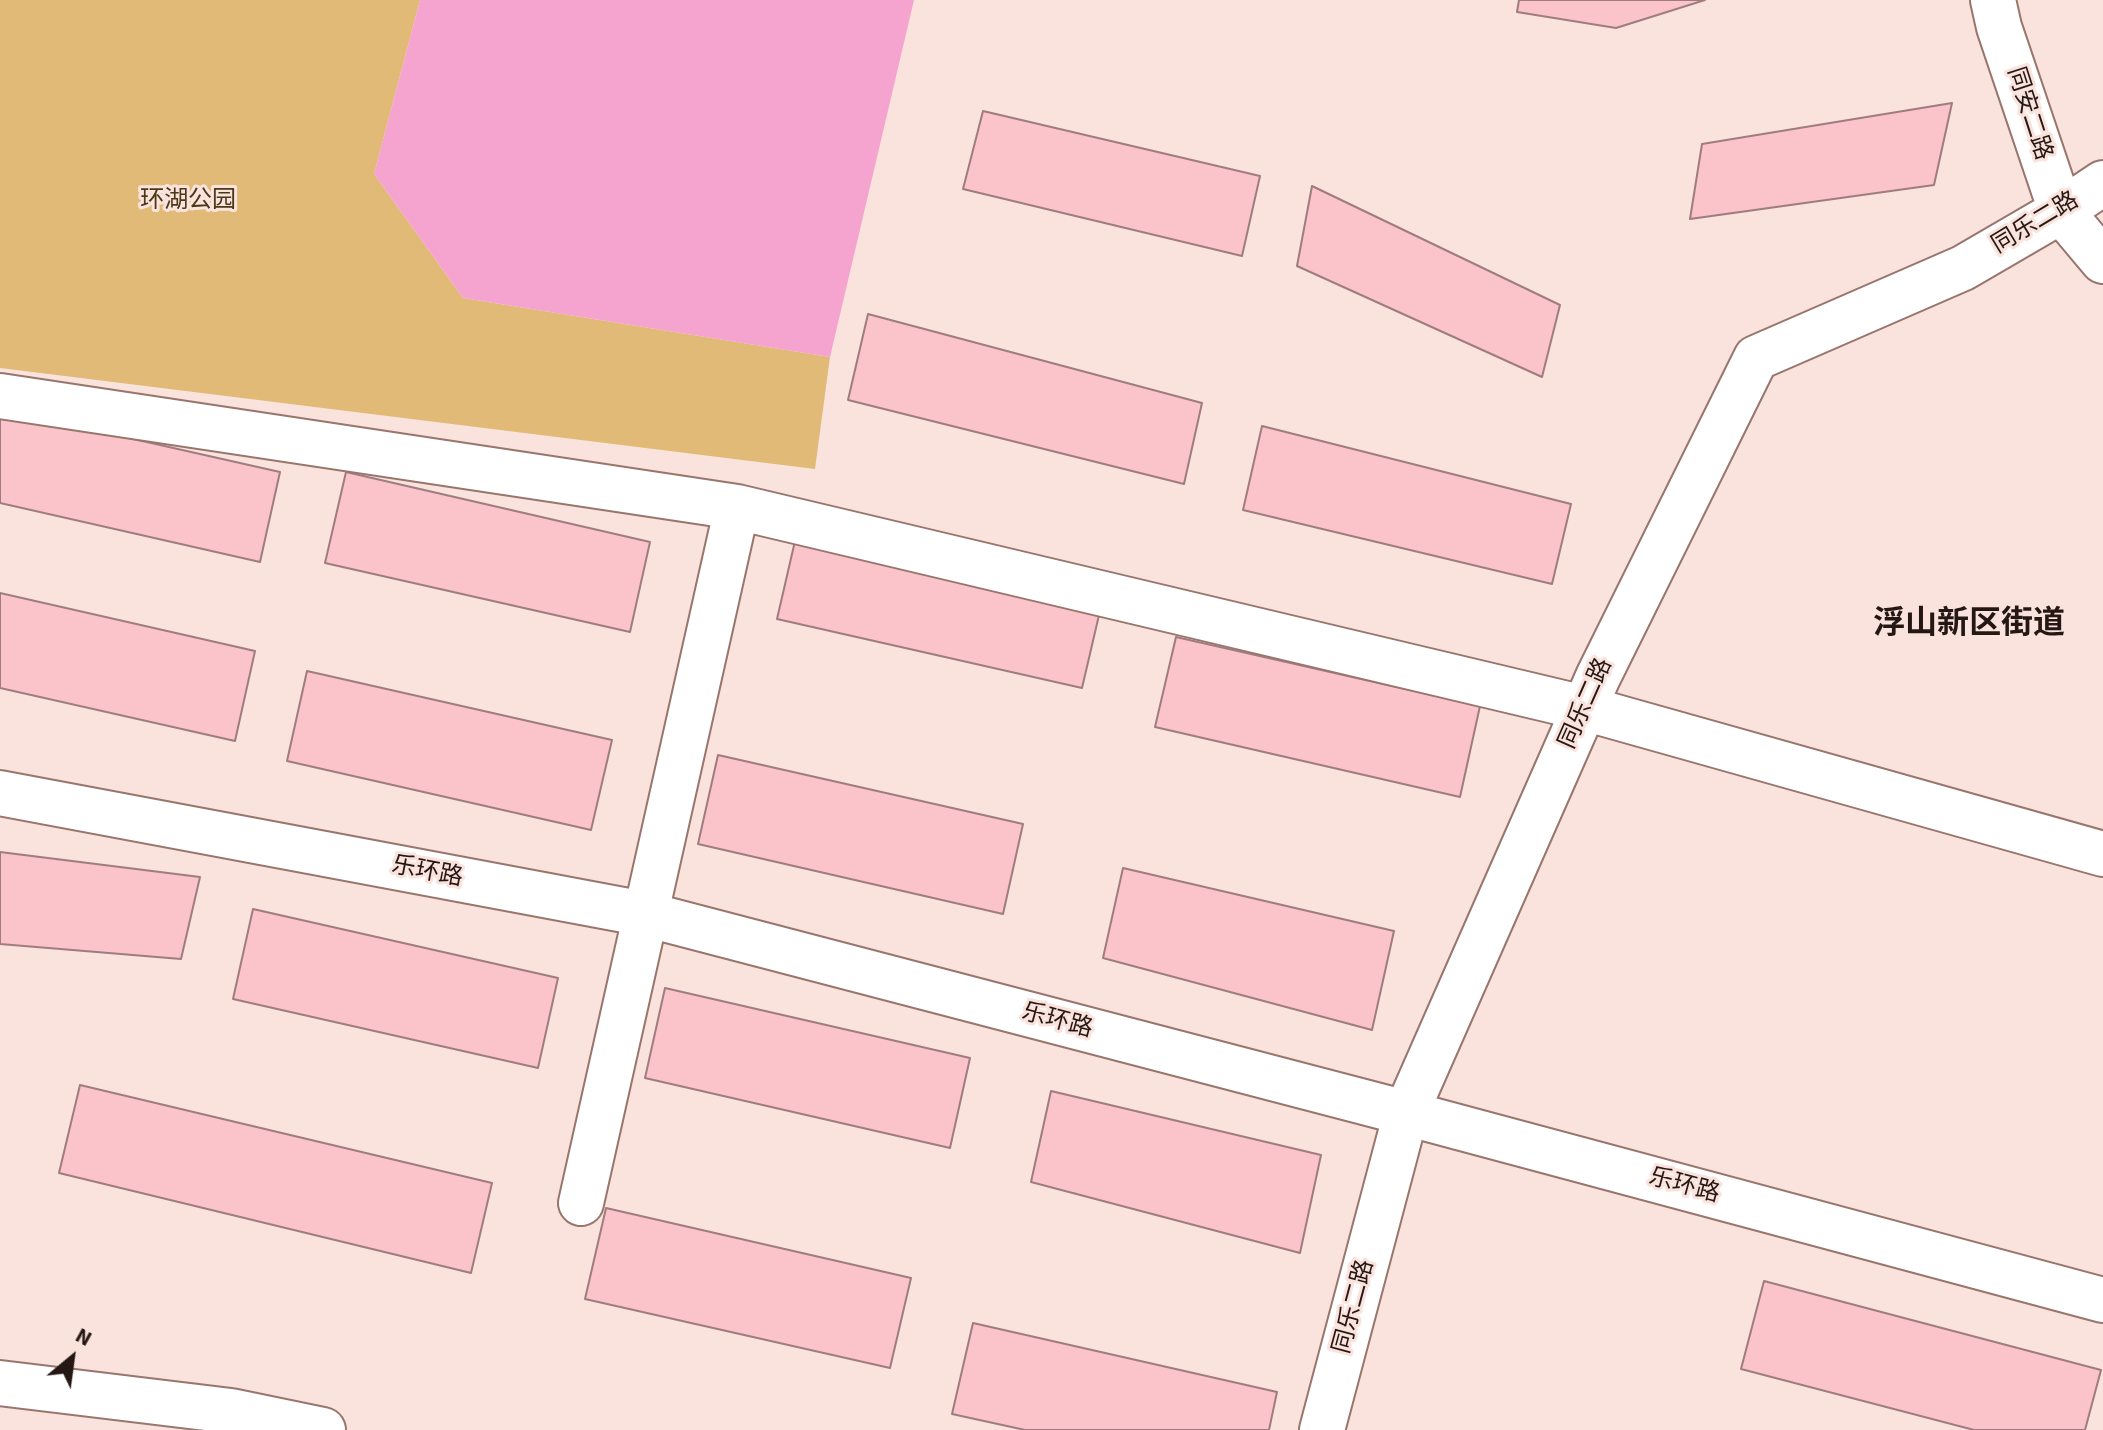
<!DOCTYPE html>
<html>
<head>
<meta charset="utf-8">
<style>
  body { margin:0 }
  #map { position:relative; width:2103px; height:1430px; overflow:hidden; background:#fae3dd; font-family:"Source Sans 3",sans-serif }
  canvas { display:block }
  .north { position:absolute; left:32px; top:1318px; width:80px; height:80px; -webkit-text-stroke:6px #fae3dd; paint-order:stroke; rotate:29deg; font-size:22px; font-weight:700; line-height:32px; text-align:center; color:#241714 }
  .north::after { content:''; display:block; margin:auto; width:28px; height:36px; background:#241714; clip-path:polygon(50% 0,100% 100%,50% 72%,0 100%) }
</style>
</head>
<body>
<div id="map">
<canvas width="2103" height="1430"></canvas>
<div class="north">N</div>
</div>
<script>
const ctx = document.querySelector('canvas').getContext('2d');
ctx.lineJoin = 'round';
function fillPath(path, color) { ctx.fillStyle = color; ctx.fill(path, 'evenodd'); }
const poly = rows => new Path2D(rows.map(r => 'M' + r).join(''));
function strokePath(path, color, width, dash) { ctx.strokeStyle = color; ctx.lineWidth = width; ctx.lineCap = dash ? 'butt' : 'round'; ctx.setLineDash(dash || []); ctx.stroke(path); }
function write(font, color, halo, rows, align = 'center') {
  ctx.font = font + ' "Source Sans 3","Noto Sans SC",sans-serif'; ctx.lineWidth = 6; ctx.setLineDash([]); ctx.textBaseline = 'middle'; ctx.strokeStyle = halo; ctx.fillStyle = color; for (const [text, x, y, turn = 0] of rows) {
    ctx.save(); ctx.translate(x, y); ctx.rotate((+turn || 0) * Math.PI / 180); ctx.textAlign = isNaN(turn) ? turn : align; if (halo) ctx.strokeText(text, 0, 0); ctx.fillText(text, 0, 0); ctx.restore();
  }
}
fillPath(poly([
  [0,0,420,0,374,174,463,298,830,357,815,469,0,368]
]), '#e2ba78');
fillPath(poly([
  [420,0,914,0,830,357,463,298,374,174]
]), '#f5a4cf');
const building = poly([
  [1519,0,1705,0,1616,28,1517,12,1519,0],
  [1952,103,1934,185,1690,219,1702,144,1952,103],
  [983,111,1260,176,1242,256,963,189,983,111],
  [1312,186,1560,305,1542,377,1297,266,1312,186],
  [868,314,1202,403,1184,484,848,400,868,314],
  [0,409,280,472,260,562,0,503,0,409],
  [1262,426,1571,504,1552,584,1243,510,1262,426],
  [346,472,650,542,630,632,325,563,346,472],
  [798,528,1103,598,1082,688,777,619,798,528],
  [0,593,255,651,235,741,0,688,0,593],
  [1176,637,1480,706,1460,797,1155,727,1176,637],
  [307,671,612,740,591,830,287,761,307,671],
  [718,755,1023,824,1003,914,698,844,718,755],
  [0,852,200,877,181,959,0,944,0,852],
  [1123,868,1394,931,1372,1030,1103,958,1123,868],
  [253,909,558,978,538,1068,233,999,253,909],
  [665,988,970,1058,950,1148,645,1078,665,988],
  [80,1085,492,1183,471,1273,59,1173,80,1085],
  [1051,1091,1321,1155,1300,1253,1031,1182,1051,1091],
  [606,1208,911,1278,890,1368,585,1299,606,1208],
  [1764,1281,2101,1370,2085,1430,1974,1430,1741,1369,1764,1281],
  [973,1323,1277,1392,1269,1430,1025,1430,952,1414,973,1323]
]);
fillPath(building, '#fbc3ca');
strokePath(building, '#9f7c80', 2);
const minor = poly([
  [1993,0,1999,27,2061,211,2103,261],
  [0,396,737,507,1584,708,2103,854],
  [0,793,645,914,1406,1113,2103,1300],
  [581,1203,737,507],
  [1322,1430,1406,1113,1598,677,1756,358,1963,268,2061,211,2103,183]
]);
const major = poly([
  [0,1383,231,1411,323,1430]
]);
strokePath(minor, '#98766e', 48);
strokePath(major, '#98766e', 48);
strokePath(minor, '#fff', 44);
strokePath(major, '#fff', 44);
write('24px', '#241714', '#fae3dd', [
  ["同安二路",2028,114,72],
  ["同乐二路",2036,224,-31],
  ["同乐二路",1587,704,-66],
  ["乐环路",427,873,11],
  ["乐环路",1057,1022,15],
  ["乐环路",1684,1187,15],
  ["同乐二路",1355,1307,-75]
]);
write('24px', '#4b3816', '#fae3dd', [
  ["环湖公园",188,202]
]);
write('bold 32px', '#241714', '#fae3dd', [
  ["浮山新区街道",1969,626]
]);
</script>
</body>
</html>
